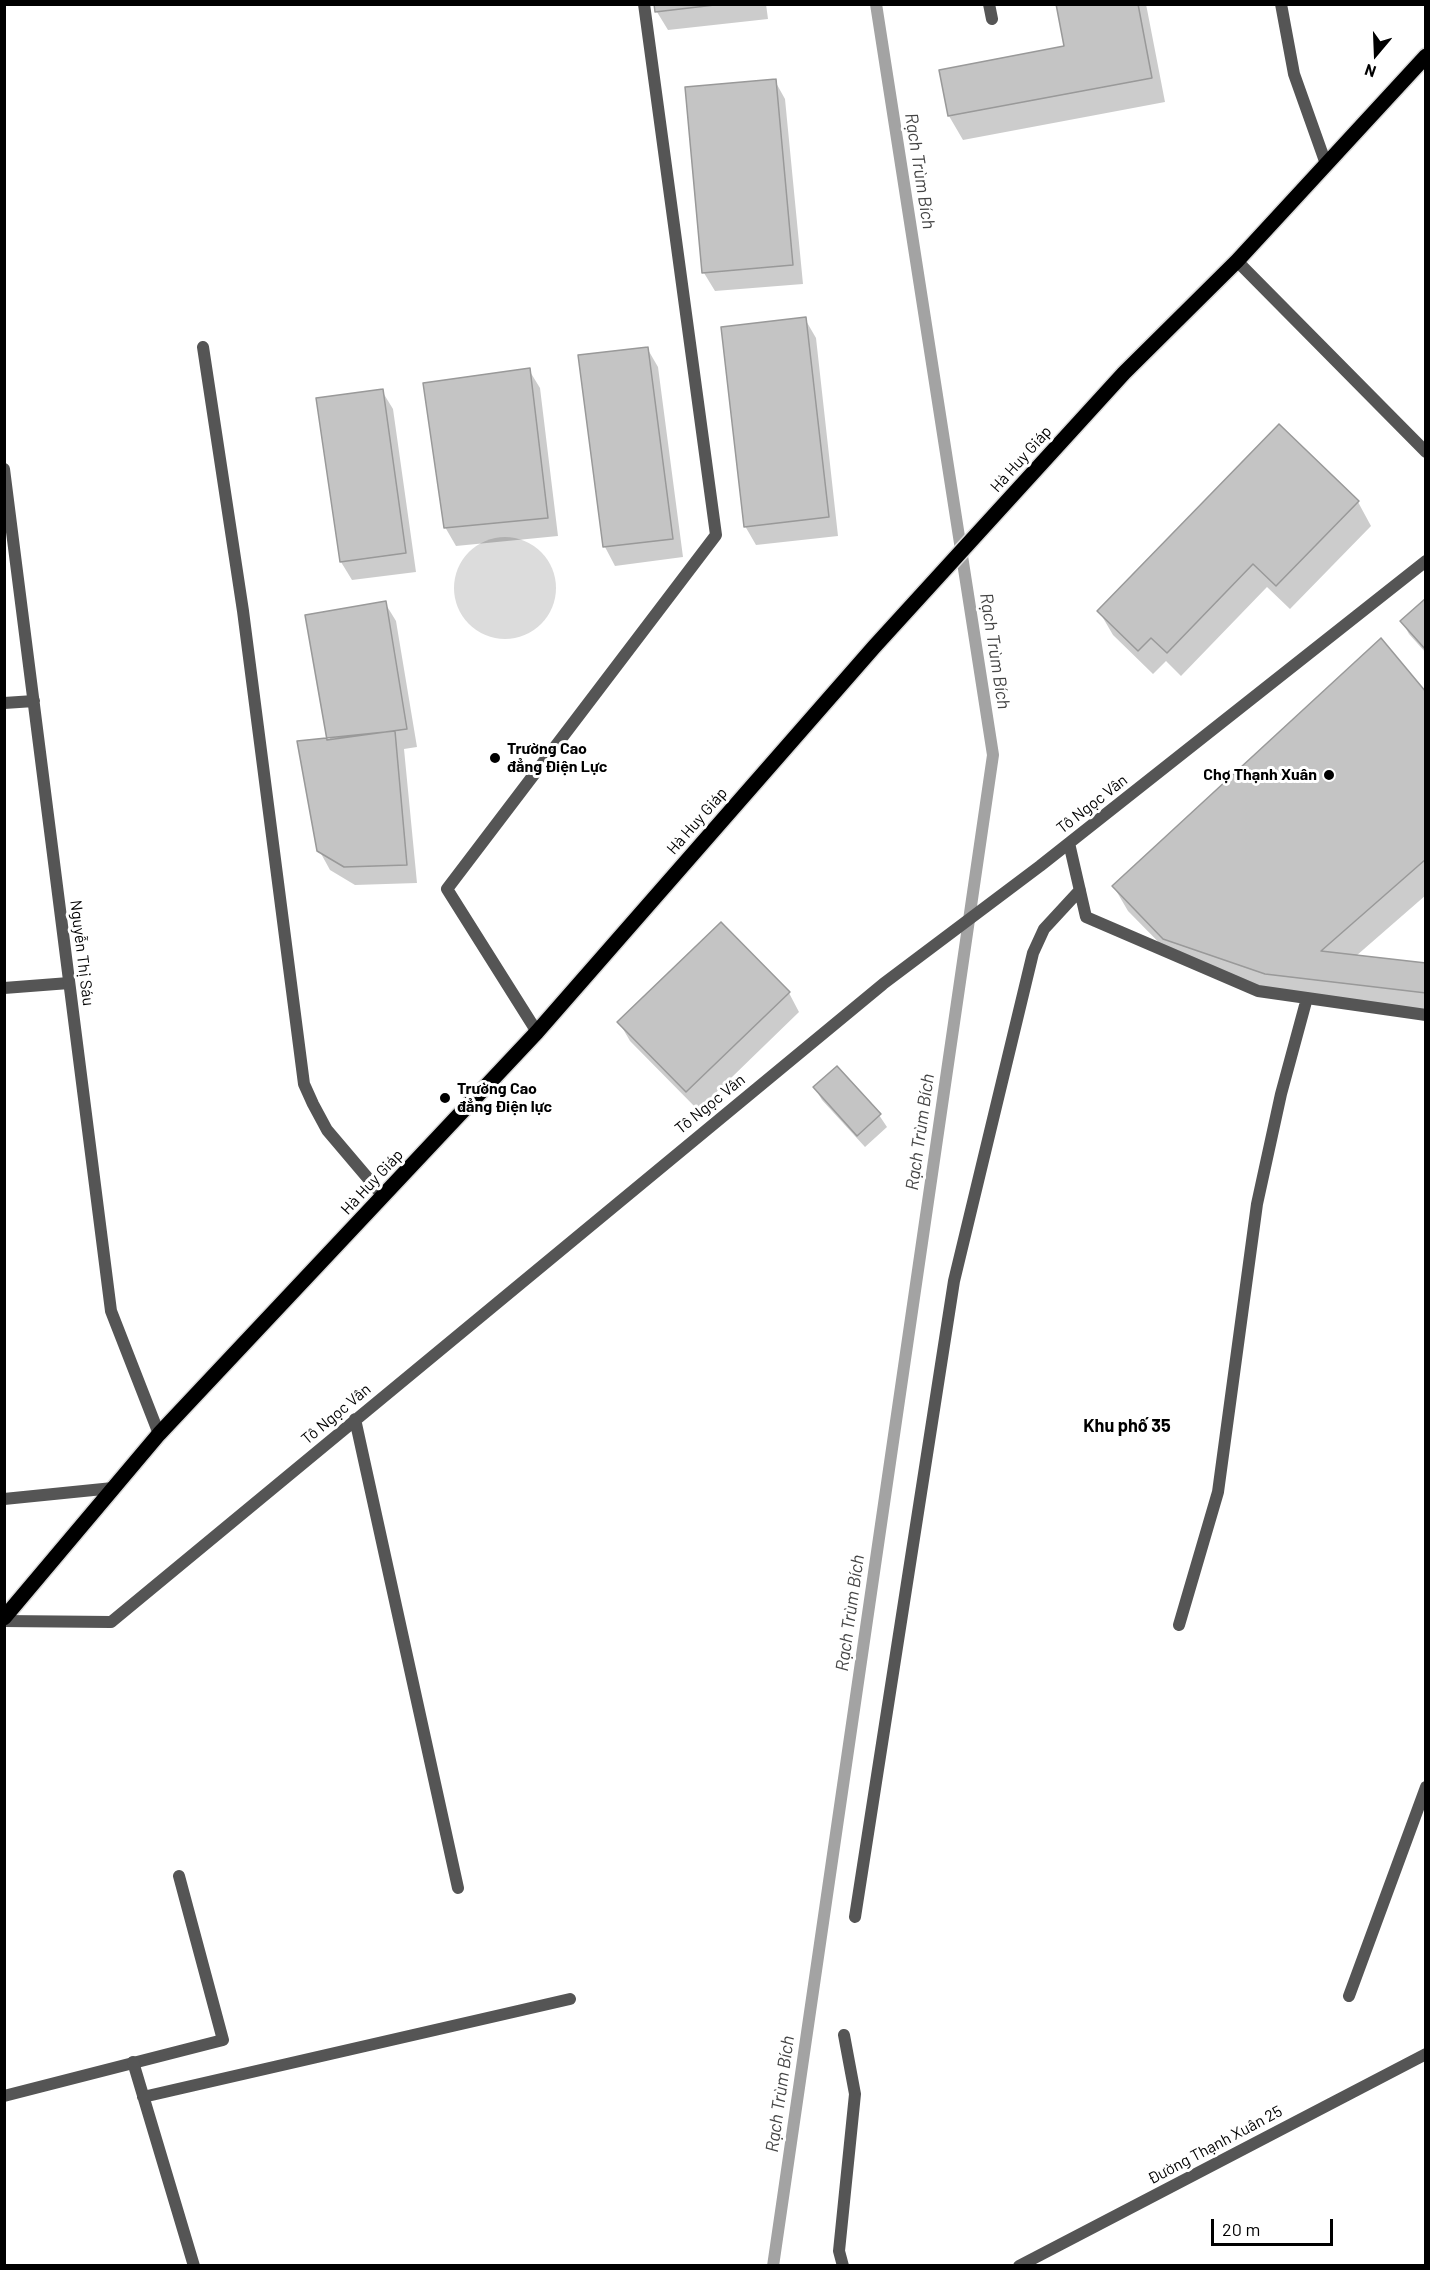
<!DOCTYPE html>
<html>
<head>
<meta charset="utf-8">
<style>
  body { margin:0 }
  #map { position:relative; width:1430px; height:2270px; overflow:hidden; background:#fff; font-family:Barlow,sans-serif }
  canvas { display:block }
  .frame { position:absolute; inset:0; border:6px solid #000; pointer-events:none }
  .north { position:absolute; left:1346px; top:24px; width:60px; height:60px; -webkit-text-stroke:4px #fff; paint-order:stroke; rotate:199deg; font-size:16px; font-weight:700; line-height:24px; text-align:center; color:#000 }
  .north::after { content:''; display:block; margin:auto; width:21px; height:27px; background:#000; clip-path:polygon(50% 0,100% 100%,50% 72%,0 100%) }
  .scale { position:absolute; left:1211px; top:2219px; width:122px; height:27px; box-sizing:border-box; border:3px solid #000; border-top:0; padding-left:8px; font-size:18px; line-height:21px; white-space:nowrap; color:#000; -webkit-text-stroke:4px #fff; paint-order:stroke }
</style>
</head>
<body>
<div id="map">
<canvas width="1430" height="2270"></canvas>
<div class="frame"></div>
<div class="north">N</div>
<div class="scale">20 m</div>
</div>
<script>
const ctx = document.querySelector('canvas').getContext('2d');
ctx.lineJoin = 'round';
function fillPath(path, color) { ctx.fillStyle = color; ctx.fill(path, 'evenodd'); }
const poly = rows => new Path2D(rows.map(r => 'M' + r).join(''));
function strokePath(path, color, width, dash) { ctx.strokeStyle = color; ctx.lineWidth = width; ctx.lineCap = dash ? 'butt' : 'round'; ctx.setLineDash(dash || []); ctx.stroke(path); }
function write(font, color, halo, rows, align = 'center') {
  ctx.font = font + ' Barlow,sans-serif'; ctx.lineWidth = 6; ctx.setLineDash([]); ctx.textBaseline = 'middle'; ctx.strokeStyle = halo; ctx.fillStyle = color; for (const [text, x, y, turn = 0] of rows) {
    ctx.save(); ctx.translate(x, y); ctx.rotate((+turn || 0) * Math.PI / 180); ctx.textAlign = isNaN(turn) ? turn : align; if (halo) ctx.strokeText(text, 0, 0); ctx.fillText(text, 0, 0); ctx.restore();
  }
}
fillPath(poly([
  '454 588a51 51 0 1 1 102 0a51 51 0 1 1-102 0Z'
]), '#dcdcdc');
fillPath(poly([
  [656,4,766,4,768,19,668,30,657,12],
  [1058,4,1146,4,1165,102,963,140,949,116,941,71,1066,47],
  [775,81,785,99,803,284,715,291,704,273],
  [805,319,816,338,838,536,756,545,745,526],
  [647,348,658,367,683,557,615,566,605,547,580,357],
  [529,370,540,388,558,536,456,546,445,527],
  [382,391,393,409,416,572,352,580,341,562,318,399],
  [1358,502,1371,526,1290,609,1267,587,1181,676,1166,661,1153,674,1113,635,1099,611],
  [1426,600,1426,653,1409,634,1402,621],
  [385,603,396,621,417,747,404,749,417,883,355,885,330,870,319,850,329,741],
  [1426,695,1426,895,1356,956,1426,964,1426,1015,1280,998,1179,963,1128,911,1114,887],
  [721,924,789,993,799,1012,698,1110,630,1041,619,1022],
  [815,1088,879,1115,887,1127,865,1147,822,1100]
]), '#0003');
strokePath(poly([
  [773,2266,993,755,876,4]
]), '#a3a3a3', 12);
const building = poly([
  [654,4,723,4,655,12,654,4],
  [1056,4,1138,4,1152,78,948,116,939,70,1064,46,1056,4],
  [776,79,793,265,702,273,685,87,776,79],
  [806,317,829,517,744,527,721,327,806,317],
  [648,347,673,539,603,547,578,355,648,347],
  [530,368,548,518,444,528,423,383,530,368],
  [383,389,406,553,340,562,316,398,383,389],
  [1279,424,1359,501,1276,586,1253,564,1167,653,1151,638,1138,651,1097,611,1279,424],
  [1426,598,1426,650,1400,621,1426,598],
  [386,601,407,729,327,740,305,615,386,601],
  [1381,638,1426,692,1426,859,1321,951,1426,963,1426,993,1265,974,1163,939,1112,886,1381,638],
  [395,731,407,865,344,867,317,851,297,741,395,731],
  [721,922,790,992,686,1092,617,1022,721,922],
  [837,1066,881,1114,857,1136,813,1087,837,1066]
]);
fillPath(building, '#c4c4c4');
strokePath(building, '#999', 1.5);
const primary = poly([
  [4,1618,159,1434,537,1032,874,647,1124,373,1237,261,1426,56]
]);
strokePath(primary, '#dbdbdb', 18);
strokePath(poly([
  [989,4,992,19],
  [4,988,69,983],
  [537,1032,447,889,716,535,644,4],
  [4,2096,223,2040,179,1876]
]), '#555', 12);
strokePath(poly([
  [1281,4,1294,74,1326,164],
  [1237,261,1426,452],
  [203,347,243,611,304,1084,313,1104,327,1130,383,1196],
  [4,469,111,1311,159,1434],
  [4,703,34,701],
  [1069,843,1086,917,1258,991,1426,1015],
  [355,1419,458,1888],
  [4,1499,113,1488],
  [4,1621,111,1622,883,984,1040,866,1426,561],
  [1179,1625,1218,1492,1257,1204,1281,1094,1307,998],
  [855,1917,954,1281,1033,953,1044,929,1080,890],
  [1349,1996,1426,1787],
  [133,2062,194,2266],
  [143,2097,570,1999],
  [843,2266,839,2251,855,2094,844,2035],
  [1019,2266,1426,2054]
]), '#555', 12);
strokePath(primary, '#000', 15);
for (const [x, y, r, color] of [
  [495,758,6,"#000"],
  [1329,775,6,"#000"],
  [445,1098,6,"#000"]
]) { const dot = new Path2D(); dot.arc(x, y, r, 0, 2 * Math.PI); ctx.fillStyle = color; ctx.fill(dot); strokePath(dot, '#fff', 2); }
write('16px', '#000', '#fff', [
  ["Hà Huy Giáp",1021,459,-48],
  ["Tô Ngọc Vân",1092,804,-38],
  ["Hà Huy Giáp",697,821,-49],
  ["Nguyễn Thị Sáu",82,953,83],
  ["Tô Ngọc Vân",710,1104,-39],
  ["Hà Huy Giáp",372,1182,-47],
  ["Tô Ngọc Vân",336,1414,-40],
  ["Đường Thạnh Xuân 25",1215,2145,-28]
]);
write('bold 16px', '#000', '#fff', [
  ["Trường Cao",507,749],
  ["đẳng Điện Lực",507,767],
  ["Chợ Thạnh Xuân",1317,775,"right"],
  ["Trường Cao",457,1089],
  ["đẳng Điện lực",457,1107]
], 'left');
write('italic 18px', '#444', '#fff', [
  ["Rạch Trùm Bích",920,171,81],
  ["Rạch Trùm Bích",995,651,81],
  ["Rạch Trùm Bích",920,1132,-82],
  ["Rạch Trùm Bích",850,1613,-82],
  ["Rạch Trùm Bích",780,2094,-82]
]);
write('bold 18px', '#000', '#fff', [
  ["Khu phố 35",1127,1426]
]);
</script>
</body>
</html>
